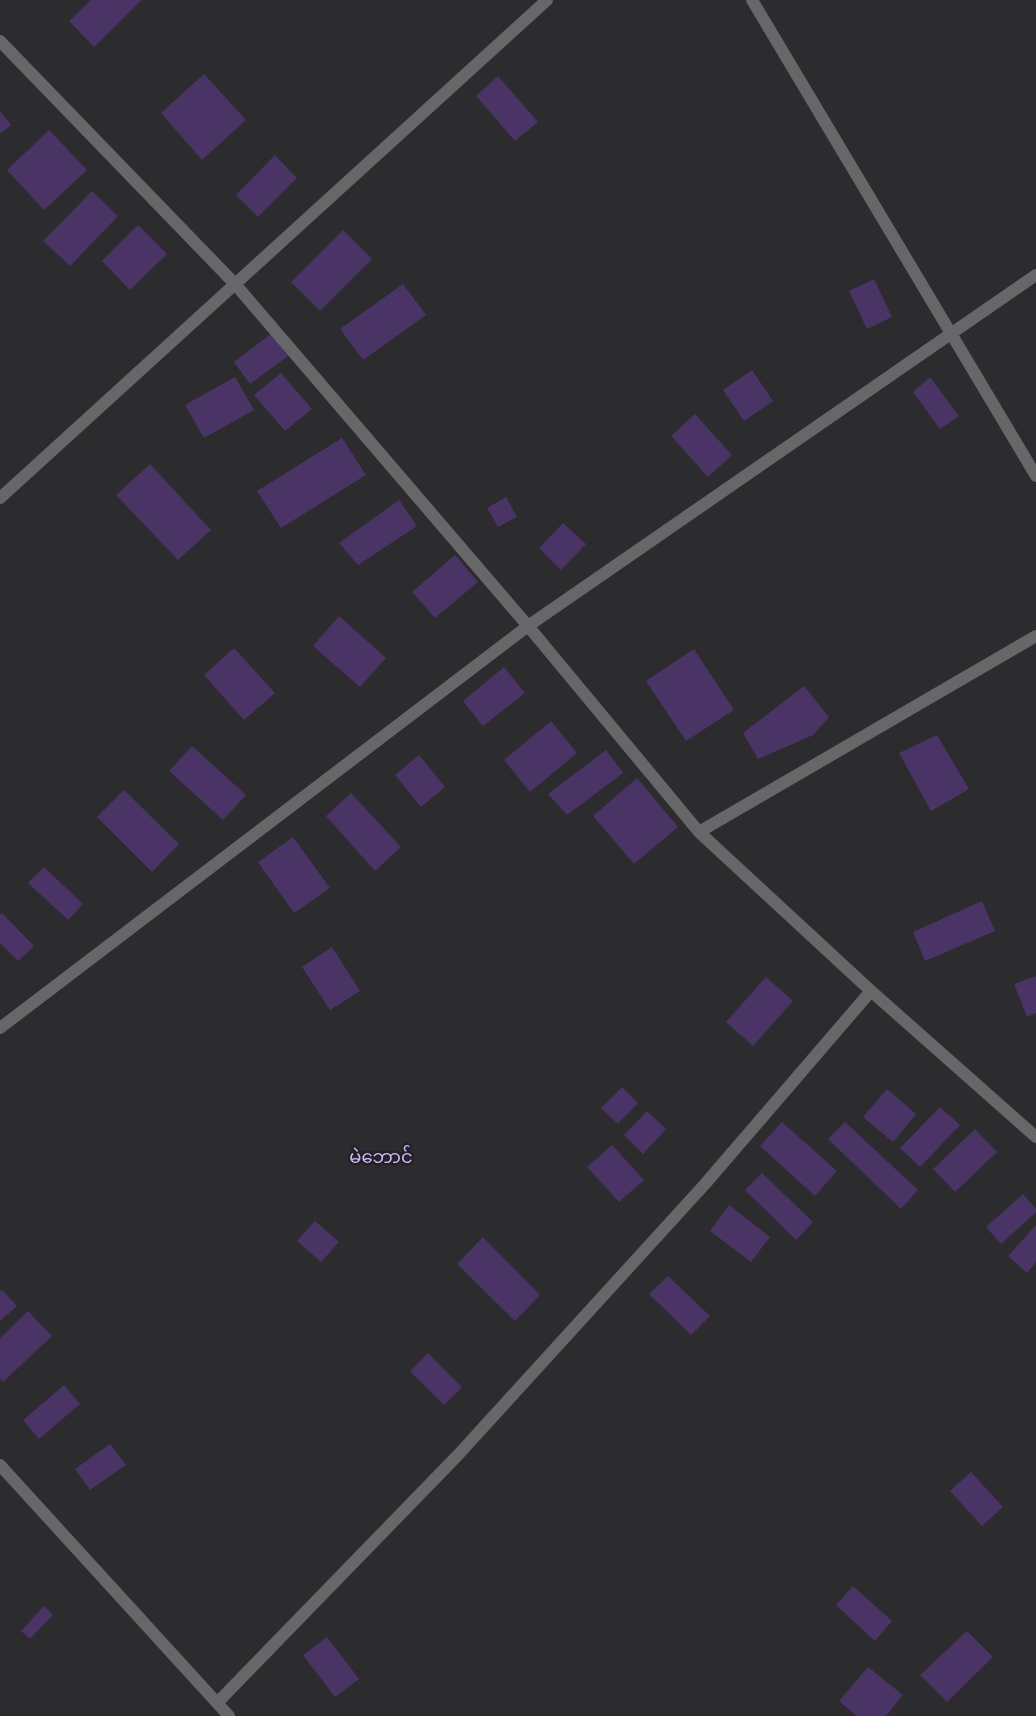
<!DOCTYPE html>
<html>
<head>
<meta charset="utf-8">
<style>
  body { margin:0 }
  canvas { display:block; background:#2c2b2e }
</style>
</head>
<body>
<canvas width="1036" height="1716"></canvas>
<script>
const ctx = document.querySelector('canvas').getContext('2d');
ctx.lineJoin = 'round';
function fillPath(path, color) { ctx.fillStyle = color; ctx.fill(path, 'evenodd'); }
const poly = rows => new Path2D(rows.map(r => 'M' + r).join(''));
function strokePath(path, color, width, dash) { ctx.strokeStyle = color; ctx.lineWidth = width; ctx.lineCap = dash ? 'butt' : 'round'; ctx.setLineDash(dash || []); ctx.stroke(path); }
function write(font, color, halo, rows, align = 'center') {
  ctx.font = font + ' Commissioner,"Noto Sans Myanmar",sans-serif'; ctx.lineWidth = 5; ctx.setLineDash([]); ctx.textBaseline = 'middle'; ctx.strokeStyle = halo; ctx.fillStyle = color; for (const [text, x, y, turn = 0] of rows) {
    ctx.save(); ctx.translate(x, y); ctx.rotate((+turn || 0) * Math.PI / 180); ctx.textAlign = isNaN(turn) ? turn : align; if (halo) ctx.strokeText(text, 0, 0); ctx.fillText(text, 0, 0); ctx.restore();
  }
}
fillPath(poly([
  [91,0,142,0,94,47,69,21],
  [204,74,246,120,202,160,161,113],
  [498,76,538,122,515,141,476,96],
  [0,111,11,125,0,134],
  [49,130,87,170,44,210,7,170],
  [275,155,297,178,258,217,236,195],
  [92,191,118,216,70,266,43,241],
  [138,225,167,254,130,290,102,261],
  [343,230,372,259,320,311,291,282],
  [874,279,892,317,867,329,849,291],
  [403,284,426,315,363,360,340,329],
  [272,333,288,356,250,384,234,362],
  [752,370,773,401,744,421,723,390],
  [281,373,312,409,285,431,254,395],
  [235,377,254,410,204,438,185,405],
  [930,377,959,416,940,429,913,392],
  [695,414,732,455,708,477,671,436],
  [342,438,366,475,281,528,257,491],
  [150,464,211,530,178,560,116,495],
  [506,497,517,517,498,527,487,508],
  [399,500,417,526,358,565,339,543],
  [563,523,586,544,561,570,539,548],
  [455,555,478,582,435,618,412,592],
  [339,616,386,658,360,687,313,646],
  [234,648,275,693,244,720,204,675],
  [694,649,734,710,686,741,646,681],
  [504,667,525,693,483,726,463,701],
  [804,686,829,717,813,735,758,759,743,733],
  [551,721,577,753,530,792,504,760],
  [937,735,969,789,931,811,899,753],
  [192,746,246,795,223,820,169,771],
  [606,750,623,773,567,815,548,794],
  [419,755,445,787,421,807,395,775],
  [637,778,678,827,634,864,593,816],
  [124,790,179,844,152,872,97,817],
  [351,793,401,847,375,871,326,816],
  [293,837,330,888,294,913,258,862],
  [44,867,83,904,68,920,28,883],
  [982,901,995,931,925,961,913,932],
  [2,913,34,946,18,961,0,943,0,915],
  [332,947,360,991,330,1010,302,967],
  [1036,976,1036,1013,1027,1017,1014,984],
  [766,977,793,1001,753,1046,726,1022],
  [622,1087,638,1103,618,1124,601,1108],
  [887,1089,916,1114,893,1142,863,1117],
  [940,1107,960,1125,920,1167,900,1148],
  [647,1111,666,1129,643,1154,624,1135],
  [782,1122,837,1171,815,1196,760,1146],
  [845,1122,918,1190,901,1209,828,1139],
  [975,1129,997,1152,955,1192,933,1169],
  [612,1145,644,1180,619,1202,587,1167],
  [762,1173,813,1222,796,1240,745,1190],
  [1023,1194,1036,1209,1036,1212,1001,1244,986,1227],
  [729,1205,770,1237,751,1262,710,1231],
  [315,1221,339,1242,321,1262,297,1241],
  [1036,1225,1036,1262,1027,1273,1008,1256],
  [483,1237,540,1295,515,1321,457,1264],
  [668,1276,710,1316,691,1335,649,1294],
  [2,1290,17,1306,0,1321,0,1291],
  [28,1311,52,1336,3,1382,0,1378,0,1338],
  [428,1353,462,1387,444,1405,410,1371],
  [64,1385,80,1404,39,1439,23,1420],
  [110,1444,126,1465,90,1490,75,1469],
  [971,1472,1003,1507,982,1526,950,1491],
  [853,1586,892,1621,875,1641,836,1605],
  [44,1606,53,1615,30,1639,21,1631],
  [967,1631,993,1657,947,1702,920,1675],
  [327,1637,359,1679,335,1697,303,1655],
  [868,1667,903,1695,886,1716,857,1716,839,1701]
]), '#4a3365');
strokePath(poly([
  [752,0,1036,476],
  [0,41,235,284,528,626,699,832,871,991,1036,1137],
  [0,498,547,0],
  [699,832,1036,636],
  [0,1028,528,626,1036,275],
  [0,1465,229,1716],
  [217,1703,458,1455,705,1184,871,991]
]), '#676668', 12);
write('18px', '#d3b6fc', '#222125', [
  ["မဲဘောင်",381,1157]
]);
</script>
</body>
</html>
